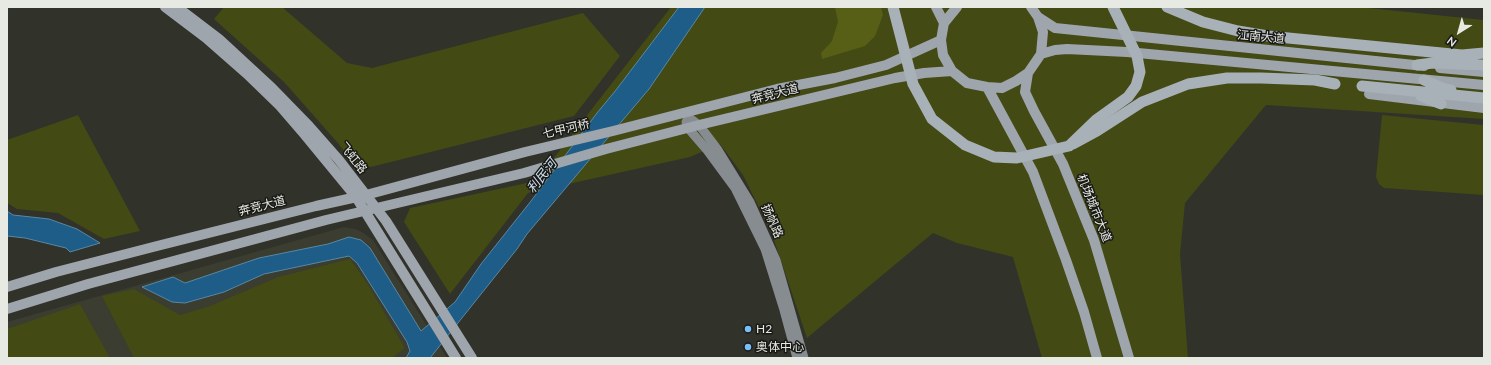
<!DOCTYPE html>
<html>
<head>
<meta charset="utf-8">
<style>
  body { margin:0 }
  #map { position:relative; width:1491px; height:365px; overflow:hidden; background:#31322a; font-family:Lato,sans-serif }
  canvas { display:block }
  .frame { position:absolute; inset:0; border:8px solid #e7e9e3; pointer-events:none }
  .north { position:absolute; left:1439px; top:12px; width:40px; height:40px; -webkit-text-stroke:3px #191a16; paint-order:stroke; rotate:217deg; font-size:11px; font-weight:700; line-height:16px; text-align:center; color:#e7e9e3 }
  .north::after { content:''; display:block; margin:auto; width:14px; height:18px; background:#e7e9e3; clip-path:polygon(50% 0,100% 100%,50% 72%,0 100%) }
</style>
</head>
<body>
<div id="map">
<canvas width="1491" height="365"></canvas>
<div class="frame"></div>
<div class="north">N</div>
</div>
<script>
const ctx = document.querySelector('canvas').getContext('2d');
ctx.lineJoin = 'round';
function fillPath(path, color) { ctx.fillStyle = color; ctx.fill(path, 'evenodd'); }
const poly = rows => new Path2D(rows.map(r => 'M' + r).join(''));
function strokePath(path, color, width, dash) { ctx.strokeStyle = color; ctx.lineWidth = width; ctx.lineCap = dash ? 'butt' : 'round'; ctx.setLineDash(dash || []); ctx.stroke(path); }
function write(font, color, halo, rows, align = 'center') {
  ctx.font = font + ' Lato,"Noto Sans SC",sans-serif'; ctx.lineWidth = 3; ctx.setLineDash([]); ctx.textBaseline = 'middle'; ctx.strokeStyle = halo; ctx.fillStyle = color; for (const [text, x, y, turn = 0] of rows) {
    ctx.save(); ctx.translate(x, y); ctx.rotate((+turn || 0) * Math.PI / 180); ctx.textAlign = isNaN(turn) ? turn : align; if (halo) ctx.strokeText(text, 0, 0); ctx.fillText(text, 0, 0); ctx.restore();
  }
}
fillPath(poly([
  [344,227,355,229,362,232,373,240,447,358,7,358,7,322]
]), '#3a3d2f');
fillPath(poly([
  [224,7,282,7,347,63,372,68,583,13,620,56,574,116,371,167,351,160,337,142,284,82,214,19],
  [671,7,1359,7,1484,20,1484,119,1266,105,1185,203,1180,254,1188,358,1042,358,1013,257,957,243,933,233,807,338,772,234,743,175,720,144,690,157,528,193,450,294,404,222,410,208,536,181],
  [78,115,140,231,104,239,58,213,17,209,7,203,7,140],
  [1382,115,1484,125,1484,195,1384,188,1379,184,1376,177],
  [350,259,367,283,405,348,392,358,134,358,102,296,134,289,180,315,210,306,278,277],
  [80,304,110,358,7,358,7,329]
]), '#434a14');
fillPath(poly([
  [835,7,881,7,883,15,875,36,865,46,822,59,821,53,832,41,838,22]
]), '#575f16');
const water = poly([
  [679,7,705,7,649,89,527,234,517,249,430,358,406,358,410,351,407,342,357,263,349,256,264,274,224,292,185,303,172,302,142,287,173,277,185,283,259,258,328,244,349,237,361,240,370,248,421,331,455,302,481,264,531,201,597,113,616,90,679,7],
  [7,211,13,215,49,219,77,229,100,243,70,252,66,248,25,238,7,236,7,211]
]);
fillPath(water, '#1d5d88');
strokePath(water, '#5a87a3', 1);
strokePath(poly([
  [683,113,699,125,718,150,750,202,776,260,804,358],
  [686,122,688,128,707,150,735,188,765,249,784,310,797,358]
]), '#878c91', 9);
strokePath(poly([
  [165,7,206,38,247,74,280,106,305,135,356,197,456,358],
  [177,7,219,39,272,88,309,126,339,160,386,221,472,358],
  [936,7,944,23],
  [957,7,944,23,941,40,943,55,952,71,967,83,987,87,1002,88,1016,81,1028,73,1041,54,1043,32,1038,17,1031,7],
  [1038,17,1055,28,1424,66],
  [1041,54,1055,50,1067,49,1127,52,1484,85],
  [1440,68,1484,72],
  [1028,73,1025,92,1034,111,1063,164,1094,240,1129,358],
  [987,87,1033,172,1066,260,1084,312,1097,358],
  [1369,94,1484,108],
  [7,287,56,272,157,246,316,206,366,195,525,152,613,131,777,89,835,78,886,65,941,40],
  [7,309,88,284,326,220,524,173,606,149,699,125,895,78,924,73,952,71]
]), '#9ea5ac', 10);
strokePath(poly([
  [1167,7,1203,22,1238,31,1268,36,1462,55,1484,53],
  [1417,65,1433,63,1484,65],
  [1424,80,1445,89,1451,90],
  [1362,86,1484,98],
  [1421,96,1441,104],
  [1073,144,1097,131,1142,102,1188,84,1227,78,1261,78,1315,80,1335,84]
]), '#a8b0b8', 11);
strokePath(poly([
  [893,7,913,84,932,119,965,145,994,157,1017,158,1069,146,1096,120,1128,97,1136,86,1140,72,1137,56,1113,7]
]), '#a8b0b8', 11);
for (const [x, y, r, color] of [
  [748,329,4,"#77bff7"],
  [748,347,4,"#77bff7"]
]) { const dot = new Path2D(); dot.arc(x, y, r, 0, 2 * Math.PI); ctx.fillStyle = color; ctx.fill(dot); strokePath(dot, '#191a16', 1.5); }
write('12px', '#e7e9e3', '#191a16', [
  ["江南大道",1261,37,5],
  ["奔竞大道",775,94,-14],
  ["七甲河桥",566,129,-13],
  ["飞虹路",353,158,51],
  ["奔竞大道",262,206,-14],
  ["机场城市大道",1094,208,68],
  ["扬帆路",772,221,66]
]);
write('12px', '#e7e9e3', '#191a16', [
  ["H2",756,329],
  ["奥体中心",756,347]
], 'left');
write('italic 13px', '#cfe2f2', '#191a16', [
  ["利民河",542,176,-52]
]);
</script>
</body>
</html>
